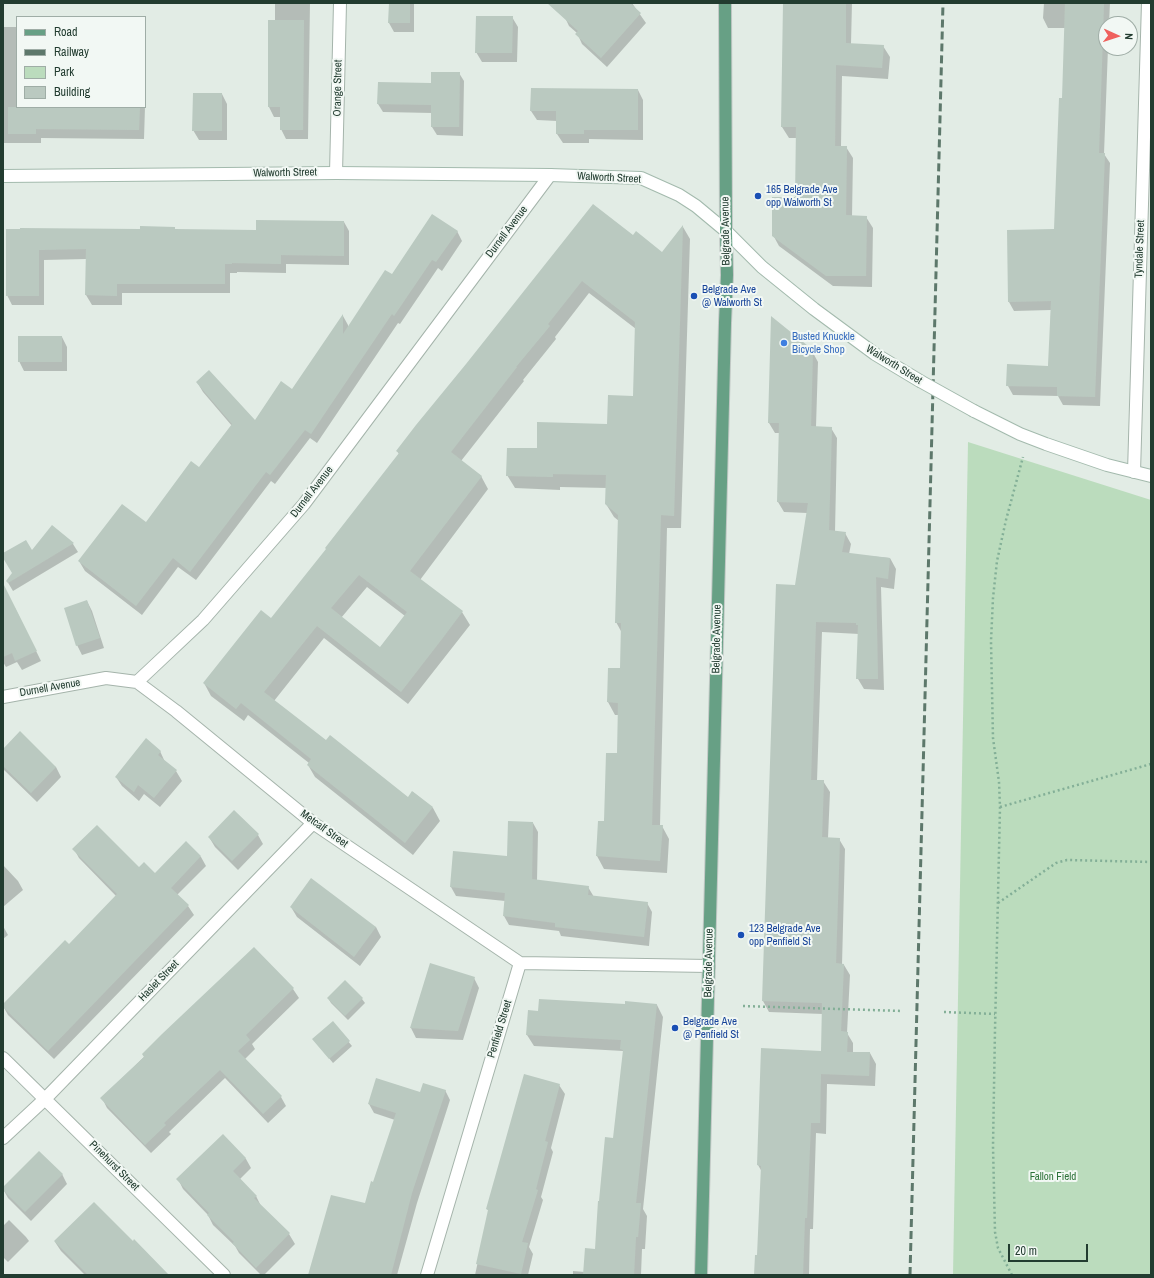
<!DOCTYPE html>
<html>
<head>
<meta charset="utf-8">
<style>
  body { margin:0 }
  #map { position:relative; width:1154px; height:1278px; overflow:hidden; background:#e2ece5; font-family:"Archivo Narrow",sans-serif }
  canvas { display:block }
  .frame { position:absolute; inset:0; border:4px solid #223c30; pointer-events:none }
  .legend { position:absolute; left:16px; top:16px; width:130px; height:92px; box-sizing:border-box; background:#f2f8f4; border:1px solid #9fada6; margin:0; padding:5px 7px; list-style:none; font-size:12px; color:#223c30 }
  .legend li { display:flex; align-items:center; gap:8px; height:20px }
  .legend b { width:20px; border:1px solid #9fada6 }
  .north { position:absolute; left:1098px; top:16px; width:40px; height:40px; box-sizing:border-box; background:#f2f8f4; border:1px solid #9fada6; border-radius:50%; rotate:93deg; font-size:11px; font-weight:700; line-height:16px; text-align:center; color:#223c30 }
  .north::after { content:''; display:block; margin:auto; width:14px; height:18px; background:#ef615d; clip-path:polygon(50% 0,100% 100%,50% 72%,0 100%) }
  .scale { position:absolute; left:1008px; top:1244px; width:80px; height:18px; box-sizing:border-box; border:2px solid #223c30; border-top:0; padding-left:5px; font-size:12px; line-height:14px; white-space:nowrap; color:#223c30; -webkit-text-stroke:3px #f2f8f4; paint-order:stroke }
</style>
</head>
<body>
<div id="map">
<canvas width="1154" height="1278"></canvas>
<div class="frame"></div>
<ul class="legend">
<li><b style="height:5px;background:#67a085"></b>Road</li>
<li><b style="height:5px;background:#5d786b"></b>Railway</li>
<li><b style="height:11px;background:#bbdcbd"></b>Park</li>
<li><b style="height:11px;background:#bac9c0"></b>Building</li>
</ul>
<div class="north">N</div>
<div class="scale">20 m</div>
</div>
<script>
const ctx = document.querySelector('canvas').getContext('2d');
ctx.lineJoin = 'round';
function fillPath(path, color) { ctx.fillStyle = color; ctx.fill(path, 'evenodd'); }
const poly = rows => new Path2D(rows.map(r => 'M' + r).join(''));
function strokePath(path, color, width, dash) { ctx.strokeStyle = color; ctx.lineWidth = width; ctx.lineCap = dash ? 'butt' : 'round'; ctx.setLineDash(dash || []); ctx.stroke(path); }
function write(font, color, halo, rows, align = 'center') {
  ctx.font = font + ' "Archivo Narrow",sans-serif'; ctx.lineWidth = 4; ctx.setLineDash([]); ctx.textBaseline = 'middle'; ctx.strokeStyle = halo; ctx.fillStyle = color; for (const [text, x, y, turn = 0] of rows) {
    ctx.save(); ctx.translate(x, y); ctx.rotate((+turn || 0) * Math.PI / 180); ctx.textAlign = isNaN(turn) ? turn : align; if (halo) ctx.strokeText(text, 0, 0); ctx.fillText(text, 0, 0); ctx.restore();
  }
}
fillPath(poly([
  [968,442,1151,500,1151,1275,953,1275]
]), '#bbdcbd');
fillPath(poly([
  [275,3,310,3,308,139,286,139,281,129,281,117,274,117,269,107,269,21,275,21],
  [390,3,414,3,414,32,394,32,389,23],
  [558,3,632,3,646,23,607,67,582,44,577,33,569,26],
  [784,3,852,3,851,44,883,46,890,57,888,79,842,76,841,147,846,147,853,158,852,217,866,217,873,228,872,287,833,286,779,246,773,235,796,198,797,138,789,138,782,127],
  [1044,3,1110,3,1109,24,1106,24,1106,48,1108,48,1104,154,1110,163,1100,406,1063,405,1058,396,1013,395,1008,386,1049,367,1051,310,1014,311,1009,302,1055,230,1063,99,1066,28,1048,28,1043,18],
  [512,17,518,27,517,62,482,62,476,52],
  [3,27,17,27,17,107,145,107,144,139,41,138,41,143,3,143],
  [459,73,464,81,463,136,437,135,432,127,432,113,383,112,378,104],
  [638,90,643,100,643,140,589,139,589,143,563,143,557,134,557,121,537,120,531,111],
  [222,94,227,104,227,140,199,140,193,130],
  [344,222,349,231,349,265,286,264,286,273,237,272,237,273,230,273,230,293,122,293,122,305,92,305,86,295,87,259,44,260,44,305,12,305,7,295,7,230,141,230,174,228,176,230,256,231],
  [683,227,690,239,681,528,667,528,660,826,662,826,669,839,667,873,604,869,597,856,618,754,619,715,615,715,608,702,609,669,621,670,622,633,616,622,619,521,614,517,606,504,607,488,560,487,560,490,515,488,507,475,538,449,608,425,634,397,636,329,589,293,555,337,556,339,523,380,524,381,461,461,481,476,488,489,420,580,462,612,470,625,408,704,324,638,274,701,326,742,408,798,413,792,433,808,440,821,413,855,315,777,308,765,309,763,248,715,244,721,211,696,204,683,272,620,327,550,399,454,397,451,467,364,633,237,662,253],
  [367,587,405,616,380,648,341,618],
  [457,231,462,241,442,271,438,268,400,324,398,323,317,443,310,438,275,484,271,481,196,580,178,567,142,615,85,571,79,561,146,523,200,469,232,426,203,392,197,382,255,421,292,390,343,316,348,325,348,328,392,276],
  [62,337,67,347,67,371,24,371,19,361],
  [812,351,818,362,816,427,831,428,837,438,835,532,845,533,851,544,849,554,890,558,896,569,894,589,881,587,884,690,864,689,858,679,859,634,822,632,817,781,823,781,830,792,828,838,839,839,845,849,842,965,844,965,850,975,847,1033,853,1043,853,1053,870,1053,876,1064,875,1086,827,1084,826,1134,816,1133,813,1229,810,1229,809,1275,755,1275,758,1256,762,1172,758,1165,822,1052,823,1014,769,1012,763,1001,777,585,796,586,807,513,784,512,778,502,780,433,775,433,769,423],
  [52,527,73,544,78,552,13,591,7,581,13,573,3,555,32,551],
  [3,601,15,608,41,661,22,670,17,662,6,667,3,662],
  [87,601,92,611,104,648,82,655,77,645],
  [3,750,56,767,61,777,37,802,3,769],
  [160,751,165,762,176,771,182,781,160,807,144,794,139,801,122,786,116,777],
  [533,823,538,832,537,881,588,887,594,897,647,903,652,912,649,946,561,936,559,931,509,925,504,916,505,901,456,896,451,887,508,857],
  [258,835,263,844,238,870,215,847,209,837],
  [186,843,201,857,206,866,177,895,188,906,194,915,54,1059,8,1015,3,1006,69,945,117,897,79,858,74,849,155,874],
  [3,865,18,881,23,890,3,907],
  [291,907,376,927,381,937,360,966,297,917],
  [3,926,8,935,3,939],
  [254,949,293,989,299,998,252,1044,255,1049,245,1059,281,1097,286,1106,268,1123,225,1078,169,1132,171,1134,151,1153,107,1108,102,1098],
  [474,978,479,988,463,1040,416,1038,411,1028],
  [328,998,362,999,365,1003,348,1020,331,1003],
  [626,1005,657,1005,663,1017,643,1209,647,1216,645,1249,642,1249,641,1275,573,1275,573,1271,585,1272,596,1250,614,1139,624,1053,623,1051,534,1046,527,1035,539,1012],
  [333,1023,352,1046,333,1063,314,1040],
  [377,1079,421,1093,445,1090,450,1100,417,1203,397,1275,311,1275,365,1205,374,1183,395,1120,374,1113,369,1104],
  [559,1085,565,1094,551,1148,553,1152,541,1197,543,1200,529,1247,533,1254,528,1275,475,1275,489,1211,487,1209],
  [223,1135,246,1159,251,1168,239,1180,256,1196,261,1206,289,1234,295,1244,264,1275,261,1275,239,1253,235,1246,213,1225,208,1215,183,1189,178,1179],
  [62,1174,67,1184,31,1221,8,1198,3,1189,3,1188],
  [9,1220,26,1237,29,1241,8,1262,3,1257,3,1226],
  [55,1242,168,1275,85,1275,61,1251]
]), '#0003');
fillPath(poly([
  [389,3,410,3,410,23,388,23],
  [547,3,630,3,641,13,601,58,575,34,578,31],
  [783,3,846,3,846,43,884,45,882,68,836,65,835,146,847,146,846,215,867,216,866,276,826,276,772,236,772,197,795,197,796,127,781,127],
  [1065,3,1104,3,1099,153,1105,153,1095,397,1057,396,1057,387,1006,386,1007,364,1048,366,1048,365,1051,301,1008,302,1007,230,1054,229,1059,98,1062,98],
  [476,16,513,16,512,53,475,53],
  [268,20,304,20,303,130,280,130,280,107,268,107],
  [431,72,460,72,459,127,431,127,431,105,377,104,378,82,431,83],
  [531,88,638,89,638,130,584,130,584,134,556,134,556,111,530,111],
  [193,93,222,93,222,131,192,131],
  [8,107,140,107,139,130,36,129,36,134,8,134],
  [593,204,633,235,636,231,662,252,683,225,674,516,661,515,652,825,663,825,660,861,596,856,598,821,604,821,606,753,617,753,618,703,607,702,608,668,620,668,621,623,615,623,618,515,605,504,606,475,553,474,553,477,506,476,507,448,537,448,537,422,607,424,608,395,633,396,635,322,582,281,548,324,550,326,516,367,517,367,451,452,482,476,410,571,463,611,442,639,401,692,317,626,264,692,326,740,330,735,408,797,412,791,433,807,405,843,307,765,311,759,241,703,236,709,203,683,261,610,271,618,326,549,325,548,399,453,396,451,416,425,466,364],
  [359,575,407,612,380,647,331,608],
  [432,214,458,231,436,262,432,260,394,316,392,314,311,434,305,430,270,475,266,472,190,572,173,558,136,606,78,561,122,504,146,522,191,461,199,467,232,424,196,382,209,370,255,420,281,381,292,389,343,314,343,334,385,270,392,274],
  [256,220,344,221,344,256,281,255,281,264,232,263,232,264,225,264,225,284,117,284,117,296,85,295,86,249,39,250,39,296,6,296,6,229,20,229,20,228,140,229,140,226,175,227,175,229,256,230],
  [771,316,813,350,811,426,832,427,829,530,846,532,842,552,890,558,888,579,876,577,878,679,856,679,858,625,856,625,856,623,816,622,811,780,824,780,822,837,840,838,836,963,844,964,841,1031,848,1032,847,1052,870,1052,869,1076,821,1074,820,1123,811,1123,807,1218,805,1218,803,1275,754,1275,755,1255,757,1255,761,1166,757,1165,761,1048,821,1051,822,1003,762,1001,776,584,795,585,808,503,777,502,779,423,768,423],
  [18,336,62,336,62,362,18,362],
  [52,525,74,543,8,583,6,581,12,573,3,558,3,553,26,540,32,550],
  [3,583,37,651,15,661,12,653,3,657],
  [87,600,100,638,76,646,64,608],
  [20,731,56,767,31,793,3,766,3,749],
  [146,738,161,751,158,755,177,770,154,798,138,785,134,792,115,777],
  [234,810,259,834,232,861,208,837],
  [508,821,533,822,532,879,589,886,588,895,648,902,644,937,555,927,555,923,503,916,505,893,450,887,453,851,507,856],
  [97,825,139,867,144,862,155,873,186,841,201,856,171,888,189,905,48,1051,3,1007,3,1004,65,940,69,944,117,894,72,849],
  [311,878,376,927,354,957,290,907],
  [254,947,294,988,246,1035,250,1040,238,1051,282,1096,263,1114,220,1070,164,1123,166,1125,145,1145,100,1098,144,1057,142,1054,162,1034],
  [430,963,475,977,458,1031,410,1028],
  [345,980,363,998,345,1016,327,998],
  [539,999,625,1004,625,1001,657,1004,636,1203,641,1203,638,1237,636,1237,634,1275,583,1275,585,1248,595,1249,598,1201,599,1201,605,1137,613,1138,623,1050,620,1049,621,1040,526,1035,528,1010,538,1011],
  [333,1021,350,1041,329,1059,312,1039],
  [524,1074,560,1084,545,1141,548,1142,536,1189,538,1190,522,1242,528,1243,521,1274,476,1264,488,1210,486,1209],
  [376,1078,420,1092,423,1083,446,1090,412,1193,391,1275,308,1275,331,1195,365,1203,371,1181,373,1182,396,1113,368,1104],
  [223,1134,246,1158,233,1171,257,1196,254,1198,290,1233,256,1268,232,1243,234,1242,207,1215,209,1213,176,1179],
  [39,1151,63,1174,25,1212,3,1190,3,1187],
  [94,1202,133,1241,134,1239,169,1275,88,1275,54,1241]
]), '#bac9c0');
const street = poly([
  [336,173,340,3],
  [1134,472,1148,3],
  [137,682,176,711,313,823,520,963],
  [3,697,106,678,137,682,153,667,203,620,304,504,550,175],
  [3,1058,224,1275],
  [3,1138,45,1099,313,823],
  [427,1275,520,963,709,966]
]);
const secondary = poly([
  [3,176,336,173,550,175,641,178,679,195,696,206,726,231,762,267,814,309,875,354,920,381],
  [974,411,1020,434,1046,444,1107,465,1151,476]
]);
const primary = poly([
  [701,1275,725,323,727,275,726,231,725,3]
]);
strokePath(street, '#a5b4ab', 14);
strokePath(secondary, '#a3baad', 14);
strokePath(primary, '#c1c8c5', 14);
strokePath(poly([
  [1000,807,1151,764],
  [998,903,1056,863,1067,860,1151,862],
  [743,1006,902,1011],
  [944,1012,995,1014],
  [1012,1275,998,1248,995,1232,993,1146,995,1030,1000,807,999,782,993,738,991,641,993,598,997,561,1006,520,1023,457]
]), '#83af97', 2.5, [2, 3]);
strokePath(street, '#fff', 12);
strokePath(secondary, '#fff', 12);
strokePath(primary, '#67a085', 12);
strokePath(poly([
  [910,1275,943,3]
]), '#5d786b', 3, [8, 4]);
const secondaryBridge = poly([
  [920,381,974,411]
]);
strokePath(secondaryBridge, '#a3baad', 14, []);
strokePath(secondaryBridge, '#fff', 12);
for (const [x, y, r, color] of [
  [758,196,4,"#1a4fb4"],
  [694,296,4,"#1a4fb4"],
  [784,343,4,"#3f7fe0"],
  [741,935,4,"#1a4fb4"],
  [675,1028,4,"#1a4fb4"]
]) { const dot = new Path2D(); dot.arc(x, y, r, 0, 2 * Math.PI); ctx.fillStyle = color; ctx.fill(dot); strokePath(dot, '#f2f8f4', 1.5); }
write('11px', '#223c30', '#f2f8f4', [
  ["Orange Street",338,88,-89],
  ["Walworth Street",285,173,-1],
  ["Walworth Street",609,178,3],
  ["Belgrade Avenue",726,231,-91],
  ["Durnell Avenue",507,232,-53],
  ["Tyndale Street",1140,249,-88],
  ["Walworth Street",894,365,32],
  ["Durnell Avenue",312,492,-52],
  ["Belgrade Avenue",717,639,-89],
  ["Durnell Avenue",50,688,-10],
  ["Metcalf Street",324,829,36],
  ["Belgrade Avenue",709,963,-89],
  ["Haslet Street",159,981,-46],
  ["Penfield Street",500,1029,-73],
  ["Pinehurst Street",114,1166,45]
]);
write('11px', '#164399', '#f2f8f4', [
  ["165 Belgrade Ave",766,190],
  ["opp Walworth St",766,203],
  ["Belgrade Ave",702,290],
  ["@ Walworth St",702,303],
  ["123 Belgrade Ave",749,929],
  ["opp Penfield St",749,942],
  ["Belgrade Ave",683,1022],
  ["@ Penfield St",683,1035]
], 'left');
write('11px', '#366cbe', '#f2f8f4', [
  ["Busted Knuckle",792,337],
  ["Bicycle Shop",792,350]
], 'left');
write('11px', '#2d7239', '#f2f8f4', [
  ["Fallon Field",1053,1177]
]);
</script>
</body>
</html>
